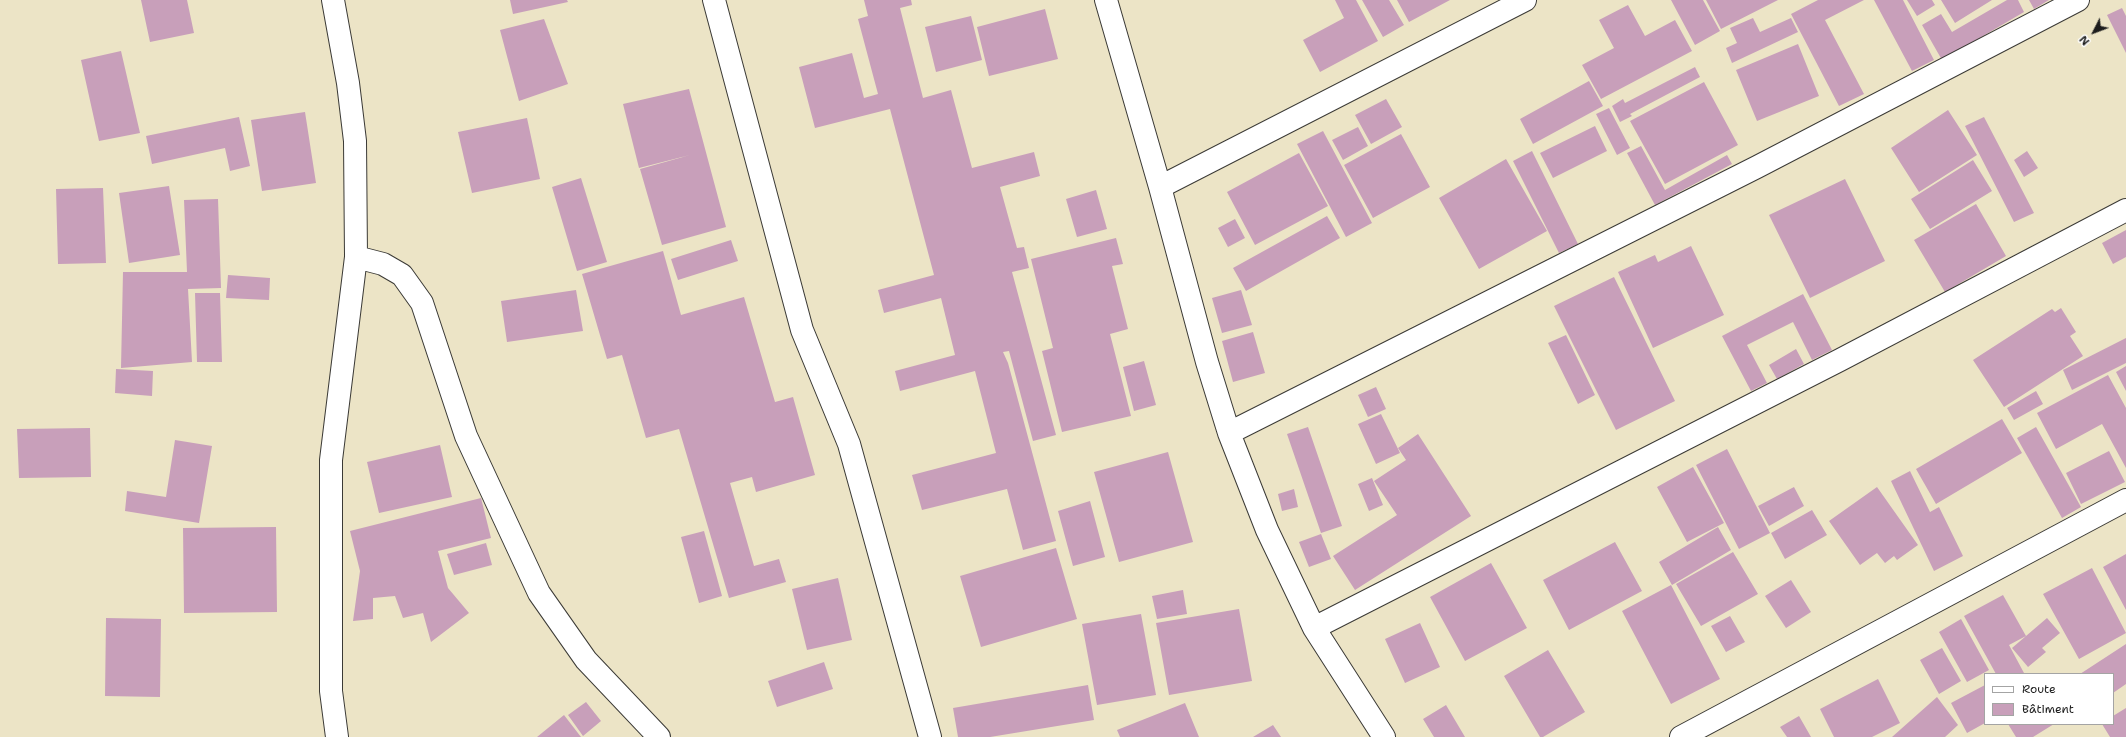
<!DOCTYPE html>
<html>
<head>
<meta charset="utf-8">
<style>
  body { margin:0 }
  #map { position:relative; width:2126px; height:737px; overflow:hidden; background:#ece4c6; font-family:"Shantell Sans",sans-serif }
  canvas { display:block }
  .legend { position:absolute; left:1984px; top:673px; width:130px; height:52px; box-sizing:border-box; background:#fff; border:1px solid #a4a4a4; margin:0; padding:5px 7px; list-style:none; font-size:12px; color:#1c1c1c }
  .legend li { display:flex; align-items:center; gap:8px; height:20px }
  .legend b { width:20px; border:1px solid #a4a4a4 }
  .north { position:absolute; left:2074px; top:12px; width:40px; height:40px; -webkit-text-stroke:3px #fff; paint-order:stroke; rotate:228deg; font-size:11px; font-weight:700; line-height:16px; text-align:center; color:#1c1c1c }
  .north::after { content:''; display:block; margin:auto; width:14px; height:18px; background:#1c1c1c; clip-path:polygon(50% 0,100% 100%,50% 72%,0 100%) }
</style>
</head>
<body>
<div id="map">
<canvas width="2126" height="737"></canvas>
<ul class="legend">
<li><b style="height:5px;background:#fff"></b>Route</li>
<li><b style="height:11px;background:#c89fba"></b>Bâtiment</li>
</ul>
<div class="north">N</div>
</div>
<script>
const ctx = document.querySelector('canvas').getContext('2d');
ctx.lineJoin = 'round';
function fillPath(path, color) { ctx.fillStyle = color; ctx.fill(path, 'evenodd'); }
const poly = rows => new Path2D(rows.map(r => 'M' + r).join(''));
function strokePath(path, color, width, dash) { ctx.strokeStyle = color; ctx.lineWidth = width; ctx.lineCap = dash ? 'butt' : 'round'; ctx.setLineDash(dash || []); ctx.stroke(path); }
fillPath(poly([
  [141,0,187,0,194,33,150,42],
  [510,0,567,0,568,2,513,14],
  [864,0,911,0,912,5,900,8,923,98,951,90,972,168,1034,152,1040,176,1000,187,1017,248,1024,247,1029,268,1012,272,1056,435,1033,441,1009,351,1003,352,1008,363,1056,541,1023,550,1007,489,922,510,912,475,996,453,975,371,900,391,895,371,955,355,941,298,884,313,878,290,934,275,890,109,815,128,799,67,852,53,864,98,878,94,858,19,868,16],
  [1335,0,1356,0,1378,41,1320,72,1303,40,1344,18],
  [1362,0,1389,0,1404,25,1383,37],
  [1397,0,1450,0,1409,22],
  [1671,0,1703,0,1720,31,1695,45],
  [1706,0,1778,0,1721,29],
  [1818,0,1864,0,1825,20,1864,94,1839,106,1791,14],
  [1874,0,1903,0,1934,60,1912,71],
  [1907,0,1932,0,1935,5,1917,16],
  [1941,0,1992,0,1955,23],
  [2007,0,2018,0,2024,12,1942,60,1922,25,1941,14,1952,32],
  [2029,0,2049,0,2034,9],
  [1628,5,1645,36,1675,20,1692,51,1601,99,1582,65,1614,48,1599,20],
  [2122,8,2126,16,2126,53,2107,15],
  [1045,9,1058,59,989,76,977,27],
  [971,16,982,60,936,72,925,27],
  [1753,18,1760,32,1791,18,1798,32,1732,63,1726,48,1737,43,1730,28],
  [544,19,568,84,519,101,500,30],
  [1798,44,1819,96,1757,121,1736,70],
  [121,51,140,133,99,141,81,60],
  [1695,67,1700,77,1630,114,1632,116,1620,122,1612,106,1623,99,1625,103],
  [1589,81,1603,106,1533,144,1520,119],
  [1704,82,1738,145,1665,184,1630,121],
  [689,89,726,227,662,245,640,169,690,155,639,168,623,104],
  [1386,99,1402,127,1371,144,1355,115],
  [1609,108,1630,148,1617,155,1596,114],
  [1948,110,1977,155,1919,192,1891,148],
  [305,112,316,183,262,191,251,120],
  [239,117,250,166,230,171,225,148,152,164,146,136],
  [1984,117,2034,213,2014,222,1965,126],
  [527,118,540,179,472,193,458,132],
  [1595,126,1607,151,1553,178,1540,153],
  [1358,127,1368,146,1343,160,1332,140],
  [1323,131,1372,223,1346,237,1297,144],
  [1401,134,1430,187,1373,218,1344,165],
  [1641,146,1665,190,1727,155,1732,164,1655,205,1627,153],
  [1532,151,1578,244,1559,253,1513,161],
  [2027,151,2038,168,2024,177,2014,160],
  [1299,153,1328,206,1255,245,1227,192],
  [1506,159,1547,231,1479,269,1439,198],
  [1973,160,1992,191,1930,229,1911,199],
  [581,178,607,262,577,271,552,187],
  [1845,179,1885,261,1810,298,1769,215],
  [169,186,180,255,129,263,119,193],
  [103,188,106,263,58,264,56,189],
  [1096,190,1107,229,1077,237,1066,199],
  [218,199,221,288,188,289,192,362,121,368,123,272,187,272,184,200],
  [1976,204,2006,256,1945,292,1914,240],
  [1327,216,1340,238,1246,291,1233,268],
  [1235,219,1245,238,1228,247,1218,228],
  [2126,230,2126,257,2113,264,2102,243],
  [1116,238,1123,264,1112,266,1128,329,1110,334,1131,416,1062,432,1042,351,1053,348,1031,259],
  [731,240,738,261,678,280,671,259],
  [1691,246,1724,315,1653,348,1618,272,1655,255,1658,262],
  [663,251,681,315,744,297,775,402,793,397,815,475,756,492,752,477,730,483,754,566,779,559,786,582,729,598,679,429,646,438,622,355,607,359,582,274],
  [228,275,270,278,269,300,226,298],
  [1614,277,1675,401,1616,430,1554,306],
  [576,290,583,331,507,342,501,301],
  [1241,290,1252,325,1222,333,1212,298],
  [195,293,220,293,222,362,197,362],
  [1803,294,1832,350,1812,360,1793,322,1747,345,1767,383,1751,391,1722,336],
  [2061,308,2076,332,2070,336,2083,356,2004,407,1973,360,2052,309,2055,312],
  [1253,332,1265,373,1233,382,1222,341],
  [1566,335,1595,395,1578,404,1548,343],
  [2126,338,2126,363,2072,390,2063,370],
  [1796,349,1804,364,1777,379,1769,365],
  [1144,361,1156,405,1134,411,1123,367],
  [2126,366,2126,391,2116,372],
  [116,369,153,371,152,396,115,393],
  [2108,375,2126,408,2126,468,2102,424,2056,449,2037,413],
  [1376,387,1386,409,1368,417,1358,395],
  [2036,391,2043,404,2014,420,2007,408],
  [1381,414,1400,453,1376,464,1358,424],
  [2002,419,2022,453,1936,504,1916,469],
  [1308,427,1342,526,1321,533,1287,434],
  [2036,427,2081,507,2062,518,2017,438],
  [90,428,91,477,19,478,17,429],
  [1418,434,1471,516,1355,590,1333,556,1397,515,1374,481,1406,460,1398,448],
  [175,440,212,446,199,523,125,511,127,491,166,497],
  [440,445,452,497,379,513,367,462],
  [1727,449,1770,533,1739,549,1696,465],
  [2109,451,2125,482,2081,504,2066,473],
  [1168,452,1193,542,1119,562,1094,472],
  [1693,467,1724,523,1687,542,1657,487],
  [1910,471,1930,512,1939,507,1963,556,1934,571,1891,481],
  [1372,478,1383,505,1369,511,1358,484],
  [1794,487,1804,506,1769,526,1758,506],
  [1877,487,1918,545,1897,560,1894,556,1885,563,1877,553,1860,565,1829,521],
  [1294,489,1298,507,1282,511,1278,494],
  [481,498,491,538,438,551,448,588,469,613,431,642,423,613,403,618,395,596,373,598,373,619,353,621,360,571,350,531],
  [1090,501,1105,557,1073,566,1058,511],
  [1812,510,1827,535,1785,559,1771,533],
  [276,527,277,612,184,613,183,528],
  [1718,527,1731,550,1672,585,1659,562],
  [704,531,722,596,699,603,681,537],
  [1321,534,1331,559,1309,567,1299,542],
  [1615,542,1642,591,1569,630,1543,580],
  [486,543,492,565,454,575,447,554],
  [1056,548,1077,619,981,647,960,576],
  [1733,552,1758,594,1701,626,1676,584],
  [2126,554,2126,610,2103,567],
  [1491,563,1527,628,1465,661,1430,597],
  [2092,568,2126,633,2079,659,2043,594],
  [838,578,852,640,807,650,792,589],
  [1791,580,1811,612,1786,628,1765,596],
  [1671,585,1720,679,1671,704,1622,611],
  [1183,590,1187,614,1157,619,1152,596],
  [2003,595,2026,636,2047,618,2060,633,2042,648,2046,652,2028,667,2012,648,2026,636,2009,645,2024,673,2022,674,1996,674,1964,616],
  [1239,609,1252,681,1169,695,1156,623],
  [1141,614,1156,695,1097,705,1082,624],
  [1730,616,1745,642,1726,652,1711,626],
  [106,618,161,619,160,697,105,696],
  [1961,619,1989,670,1967,682,1939,632],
  [1420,623,1440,667,1405,683,1385,639],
  [2126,644,2126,684,2113,693,2113,674,2080,674],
  [1942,648,1961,681,1939,694,1920,660],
  [1548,650,1585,712,1543,737,1540,737,1504,676],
  [824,662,833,689,777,707,768,681],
  [1878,679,1900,723,1872,737,1834,737,1820,709],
  [1088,685,1094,720,990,737,958,737,953,708],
  [1985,685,1985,723,1967,733,1951,703],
  [1937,697,1958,725,1945,737,1892,737],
  [586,702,601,721,583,736,568,715],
  [1185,703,1199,737,1120,737,1117,730],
  [1446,705,1465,737,1434,737,1423,719],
  [2126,708,2126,737,2110,737,2102,724,2113,724,2113,716],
  [564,715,581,737,537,737],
  [1799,716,1811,737,1787,737,1780,727],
  [2008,724,2054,724,2033,737,2016,737],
  [1273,725,1281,737,1253,737]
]), '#c89fba');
const minor = poly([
  [333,0,348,83,355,141,356,257,331,460,331,691,337,737],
  [714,0,802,330,849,444,930,737],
  [1106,0,1160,187,1207,362,1229,433,1267,530,1314,628,1384,737],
  [1160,187,1525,0],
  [356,257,383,264,402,275,422,303,466,436,539,593,586,660,659,737],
  [1229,433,1757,167,2078,0],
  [1314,628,1840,360,2126,210],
  [1681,737,2126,500]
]);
strokePath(minor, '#3b3a36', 24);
strokePath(minor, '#fff', 22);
</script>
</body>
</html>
